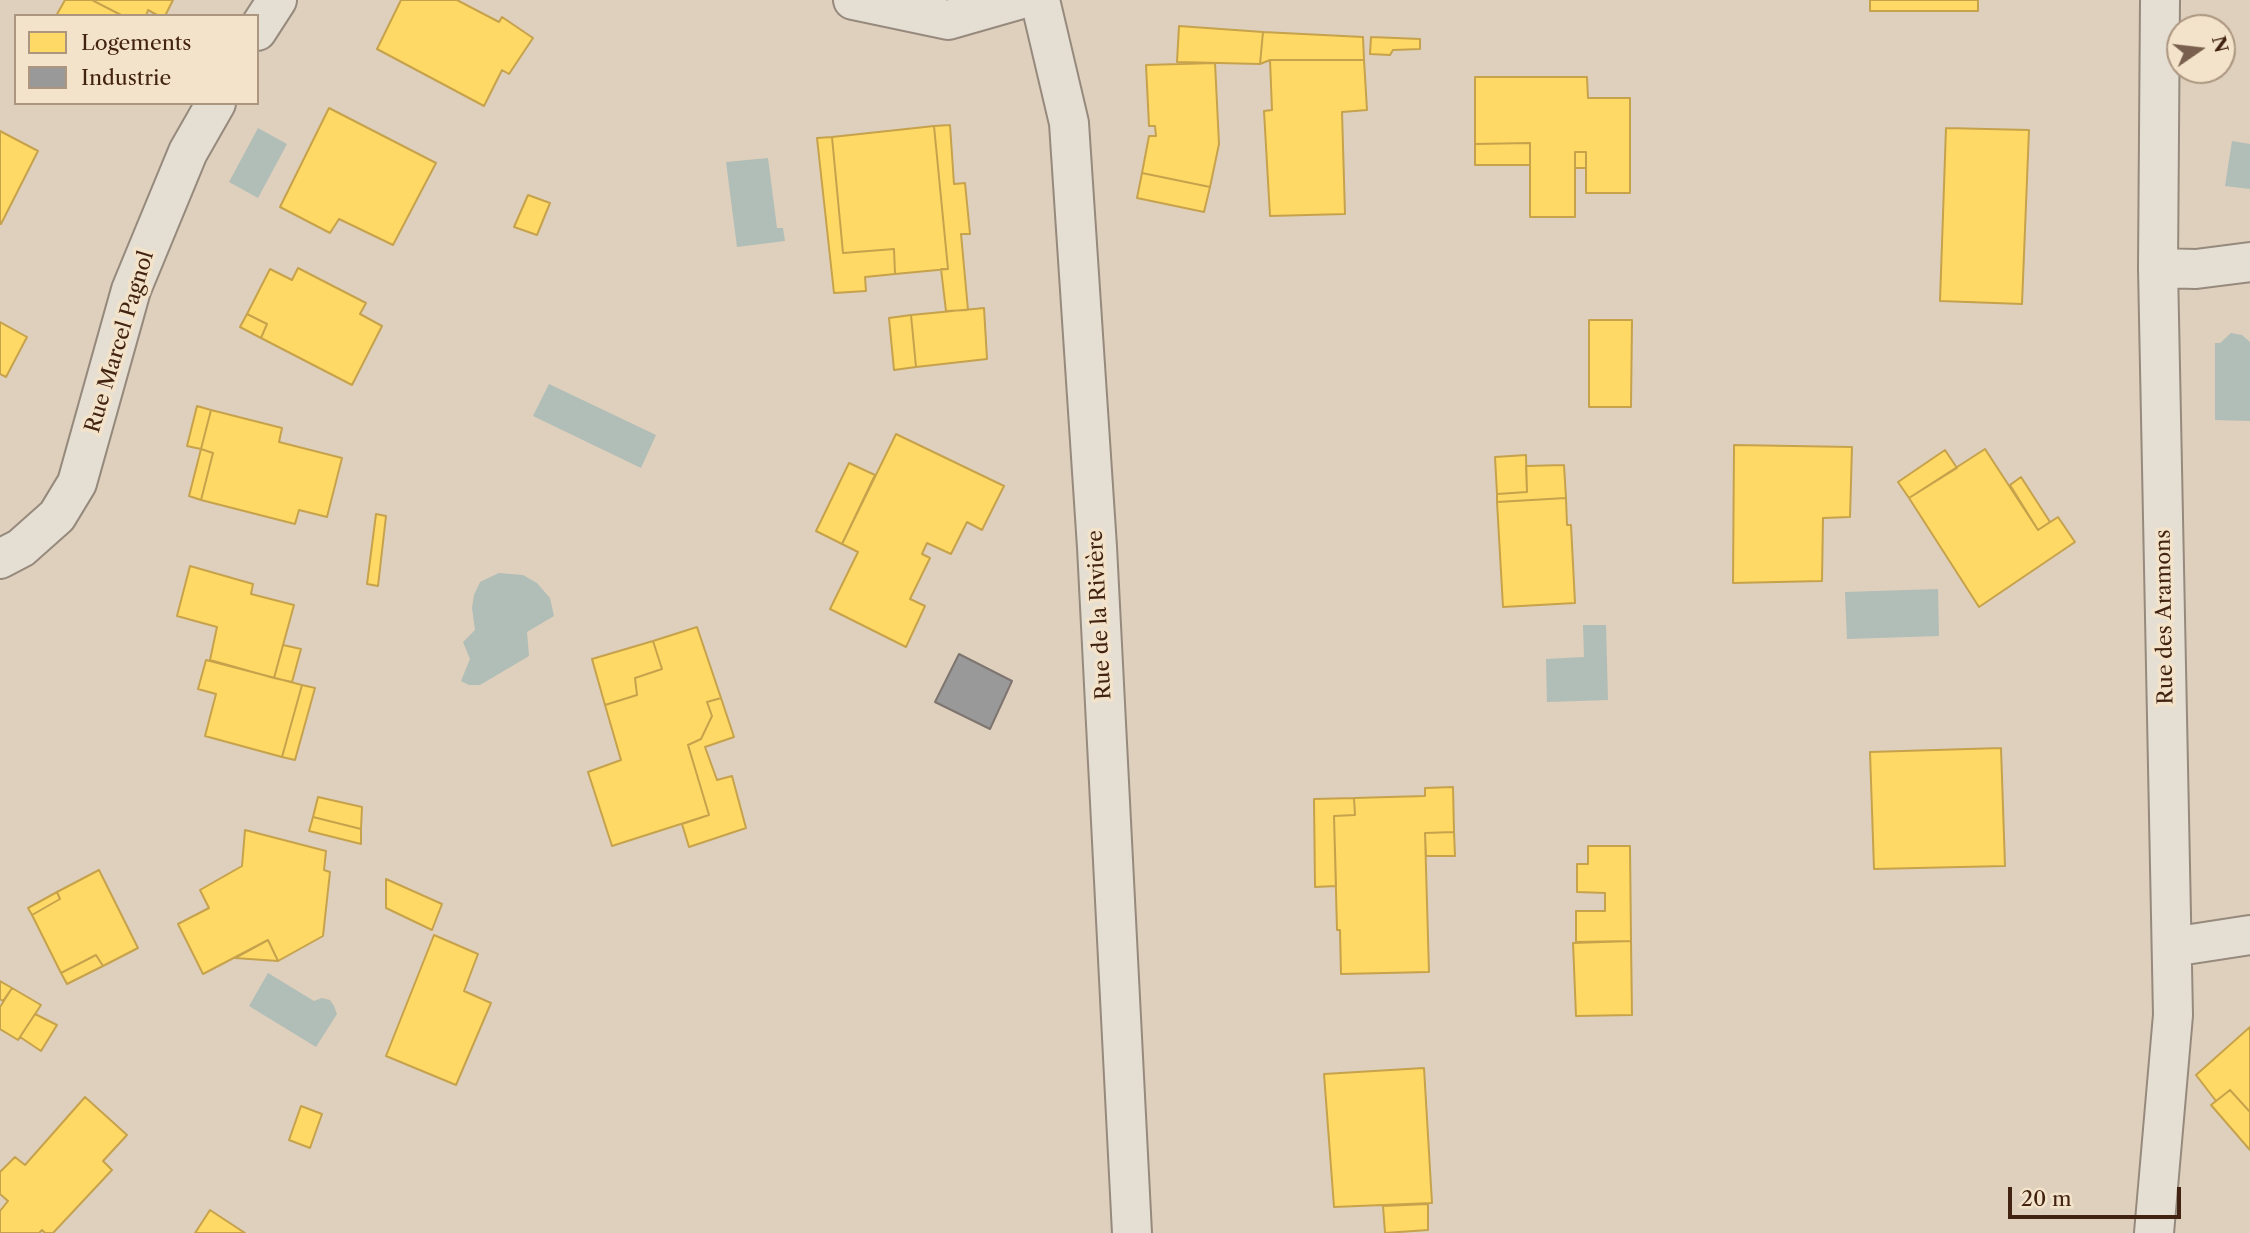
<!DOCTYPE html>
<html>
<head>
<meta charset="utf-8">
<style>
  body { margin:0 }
  #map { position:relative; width:2250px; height:1233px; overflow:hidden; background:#ded0bc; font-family:"Libre Caslon Text",serif }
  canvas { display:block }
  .legend { position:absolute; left:14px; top:14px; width:245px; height:91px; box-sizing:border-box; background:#f3e3ca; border:2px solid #ac9680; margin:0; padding:9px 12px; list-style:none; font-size:21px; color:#422211 }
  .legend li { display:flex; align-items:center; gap:14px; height:35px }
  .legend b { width:35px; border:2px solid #ac9680 }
  .north { position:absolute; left:2166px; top:14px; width:70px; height:70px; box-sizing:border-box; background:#f3e3ca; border:2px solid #ac9680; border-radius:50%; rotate:76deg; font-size:19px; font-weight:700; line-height:28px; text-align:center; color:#422211 }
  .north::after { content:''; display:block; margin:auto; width:24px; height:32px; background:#795f4d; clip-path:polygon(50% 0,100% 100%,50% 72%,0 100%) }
  .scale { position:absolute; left:2008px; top:1187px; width:173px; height:32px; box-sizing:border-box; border:4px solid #422211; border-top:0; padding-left:9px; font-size:21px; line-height:24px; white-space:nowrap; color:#422211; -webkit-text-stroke:5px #f3e3ca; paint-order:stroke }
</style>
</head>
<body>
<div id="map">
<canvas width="2250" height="1233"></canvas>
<ul class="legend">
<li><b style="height:19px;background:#ffd966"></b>Logements</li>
<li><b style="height:19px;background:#999"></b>Industrie</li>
</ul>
<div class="north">N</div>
<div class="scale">20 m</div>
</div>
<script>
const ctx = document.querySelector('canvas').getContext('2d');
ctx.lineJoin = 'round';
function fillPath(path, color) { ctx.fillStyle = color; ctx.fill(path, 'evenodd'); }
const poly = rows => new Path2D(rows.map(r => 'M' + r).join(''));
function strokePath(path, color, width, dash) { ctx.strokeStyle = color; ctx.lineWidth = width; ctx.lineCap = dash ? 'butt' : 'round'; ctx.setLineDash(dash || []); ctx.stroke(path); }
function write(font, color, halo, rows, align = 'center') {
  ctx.font = font + ' "Libre Caslon Text",serif'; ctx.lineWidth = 7; ctx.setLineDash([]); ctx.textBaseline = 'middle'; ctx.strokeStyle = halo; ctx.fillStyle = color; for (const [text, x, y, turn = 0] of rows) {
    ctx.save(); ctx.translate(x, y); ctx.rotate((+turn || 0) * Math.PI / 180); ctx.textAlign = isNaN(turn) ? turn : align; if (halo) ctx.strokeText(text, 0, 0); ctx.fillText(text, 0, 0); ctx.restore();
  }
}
fillPath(poly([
  [258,128,287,144,258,198,229,182],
  [2232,141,2250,144,2250,189,2225,186],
  [768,158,777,228,783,228,785,241,737,247,726,162],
  [2231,333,2242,335,2250,342,2250,421,2215,420,2215,343,2220,343],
  [549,384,656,435,641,468,533,416],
  [499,573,523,575,537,583,550,598,554,616,527,632,529,656,480,685,469,685,461,681,470,659,463,642,475,630,472,608,474,595,480,582],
  [1938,589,1939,636,1847,639,1845,592],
  [1583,625,1606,625,1608,700,1547,702,1546,659,1584,657],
  [268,973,314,1001,322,998,330,1000,334,1006,337,1014,316,1047,249,1006]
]), '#b1bdb7');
const homes = poly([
  [65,0,92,0,123,16,56,16,65,0],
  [92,0,173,0,165,16,159,16,148,10,146,16,123,16,92,0],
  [401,0,457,0,499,22,502,17,533,38,509,74,502,70,484,106,377,49,401,0],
  [1870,0,1978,0,1978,11,1870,11,1870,0],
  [1179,26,1263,32,1260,64,1177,62,1179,26],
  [1263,32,1363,37,1364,60,1270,60,1260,64,1263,32],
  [1371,37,1420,39,1420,49,1393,50,1390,55,1370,54,1371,37],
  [1270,60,1364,60,1367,110,1342,112,1345,214,1270,216,1264,111,1272,110,1270,60],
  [1215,63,1219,144,1210,187,1142,173,1149,136,1156,136,1155,126,1149,126,1146,65,1215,63],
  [1475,77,1587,77,1588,98,1630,98,1630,193,1586,193,1586,152,1575,152,1575,217,1530,217,1530,143,1475,144,1475,77],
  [329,108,436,163,393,245,339,219,330,233,280,207,329,108],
  [950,125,954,184,965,183,970,234,961,234,968,310,946,311,941,269,948,269,934,126,950,125],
  [934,126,948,269,895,274,894,249,843,253,832,137,934,126],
  [1946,128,2029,130,2022,304,1940,301,1946,128],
  [0,131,38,151,1,224,0,223,0,131],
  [832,137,843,253,894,249,895,274,865,277,866,291,834,293,817,138,832,137],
  [1530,143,1530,165,1475,165,1475,144,1530,143],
  [1575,152,1586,152,1586,168,1575,168,1575,152],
  [1142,173,1210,187,1204,212,1137,198,1142,173],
  [528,195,550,203,537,235,514,227,528,195],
  [298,268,366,303,360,314,382,326,352,385,261,338,267,324,247,314,270,269,292,280,298,268],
  [984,308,987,359,916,367,911,315,984,308],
  [247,314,267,324,261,338,240,327,247,314],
  [911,315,916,367,894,370,889,318,911,315],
  [1589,320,1632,320,1631,407,1589,407,1589,320],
  [0,322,27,337,6,377,0,374,0,322],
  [197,406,211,410,201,449,187,446,197,406],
  [211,410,282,428,279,442,342,458,327,517,299,510,295,524,201,500,213,453,201,449,211,410],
  [896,434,1004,486,982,530,967,522,951,554,927,543,922,554,930,558,910,599,925,606,906,647,830,609,858,552,842,544,896,434],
  [1734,445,1852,447,1850,517,1823,518,1822,581,1733,583,1734,445],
  [201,449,213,453,201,500,189,496,201,449],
  [1985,449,2038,530,2058,517,2075,542,1979,607,1909,498,1985,449],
  [1945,450,1957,468,1909,498,1898,482,1945,450],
  [1526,455,1527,492,1497,494,1495,457,1526,455],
  [849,463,875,475,842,544,816,531,849,463],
  [1564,465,1566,498,1497,502,1497,494,1527,492,1526,466,1564,465],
  [2021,477,2050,522,2038,530,2010,485,2021,477],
  [1566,498,1567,525,1571,525,1575,603,1503,607,1497,502,1566,498],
  [376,514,386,516,378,586,367,584,376,514],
  [190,566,253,584,251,594,294,605,274,678,210,660,217,627,177,616,190,566],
  [697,627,721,698,707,702,712,716,701,739,688,745,709,815,612,846,588,772,621,760,605,705,637,695,635,678,662,669,653,641,697,627],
  [653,641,662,669,635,678,637,695,605,705,592,659,653,641],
  [283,645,301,649,292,682,274,678,283,645],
  [206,660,302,685,282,757,205,736,216,694,198,689,206,660],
  [302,685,315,688,295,760,282,757,302,685],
  [721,698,734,737,705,747,717,780,732,776,746,828,689,847,682,824,709,815,688,745,701,739,712,716,707,702,721,698],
  [2001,748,2005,866,1874,869,1870,752,2001,748],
  [1453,787,1454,832,1425,833,1429,972,1341,974,1340,930,1337,930,1334,816,1355,815,1354,798,1425,796,1425,788,1453,787],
  [318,797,362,807,361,829,313,817,318,797],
  [1354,798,1355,815,1334,816,1336,886,1315,887,1314,799,1354,798],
  [313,817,361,829,361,844,309,831,313,817],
  [245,830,326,851,324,870,330,872,323,936,278,961,268,940,203,974,178,924,209,908,200,890,242,866,245,830],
  [1454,832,1455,856,1426,856,1425,833,1454,832],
  [1588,846,1630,846,1631,941,1576,942,1576,911,1605,911,1605,893,1577,892,1577,864,1588,864,1588,846],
  [99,870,138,948,103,966,96,955,61,973,32,915,60,899,57,892,99,870],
  [386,879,442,904,432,930,386,908,386,879],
  [57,892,60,899,32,915,28,908,57,892],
  [434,935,478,954,464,991,491,1003,456,1085,386,1056,434,935],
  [268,940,278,961,235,958,268,940],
  [1631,941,1632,1015,1576,1016,1573,943,1631,941],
  [96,955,103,966,67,984,61,973,96,955],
  [0,981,12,988,3,1001,0,999,0,981],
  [12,988,41,1005,18,1040,0,1029,0,1007,12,988],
  [35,1014,57,1025,41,1051,20,1037,35,1014],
  [2250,1027,2250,1112,2230,1090,2216,1101,2196,1075,2250,1027],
  [1424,1068,1432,1203,1334,1207,1324,1074,1424,1068],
  [2230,1090,2250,1112,2250,1150,2211,1105,2230,1090],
  [85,1097,127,1135,103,1161,112,1170,53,1233,45,1233,42,1230,39,1233,0,1233,0,1211,8,1201,0,1194,0,1172,15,1157,25,1165,85,1097],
  [301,1106,322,1114,310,1148,289,1140,301,1106],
  [1428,1204,1428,1230,1385,1233,1383,1206,1428,1204],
  [210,1210,245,1233,195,1233,210,1210]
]);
fillPath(homes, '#ffd966');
strokePath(homes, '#c6a24c', 2);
const industry = poly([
  [959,654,1012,681,990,729,935,702,959,654]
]);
fillPath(industry, '#999');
strokePath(industry, '#7f7570', 2);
const street = poly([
  [853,0,948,20,1018,0],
  [1040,0,1069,123,1097,547,1132,1233],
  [257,31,277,0],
  [2158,268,2196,269,2250,262],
  [0,559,21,548,57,516,77,483,131,290,188,152,216,103],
  [2172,947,2250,935],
  [2154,1233,2173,1015,2158,268,2160,0]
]);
strokePath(street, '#968a7d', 42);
strokePath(street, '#e5ded3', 38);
write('21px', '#422211', '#f3e3ca', [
  ["Rue Marcel Pagnol",120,342,-73],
  ["Rue de la Rivière",1100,615,-93],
  ["Rue des Aramons",2165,617,-91]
]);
</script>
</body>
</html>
